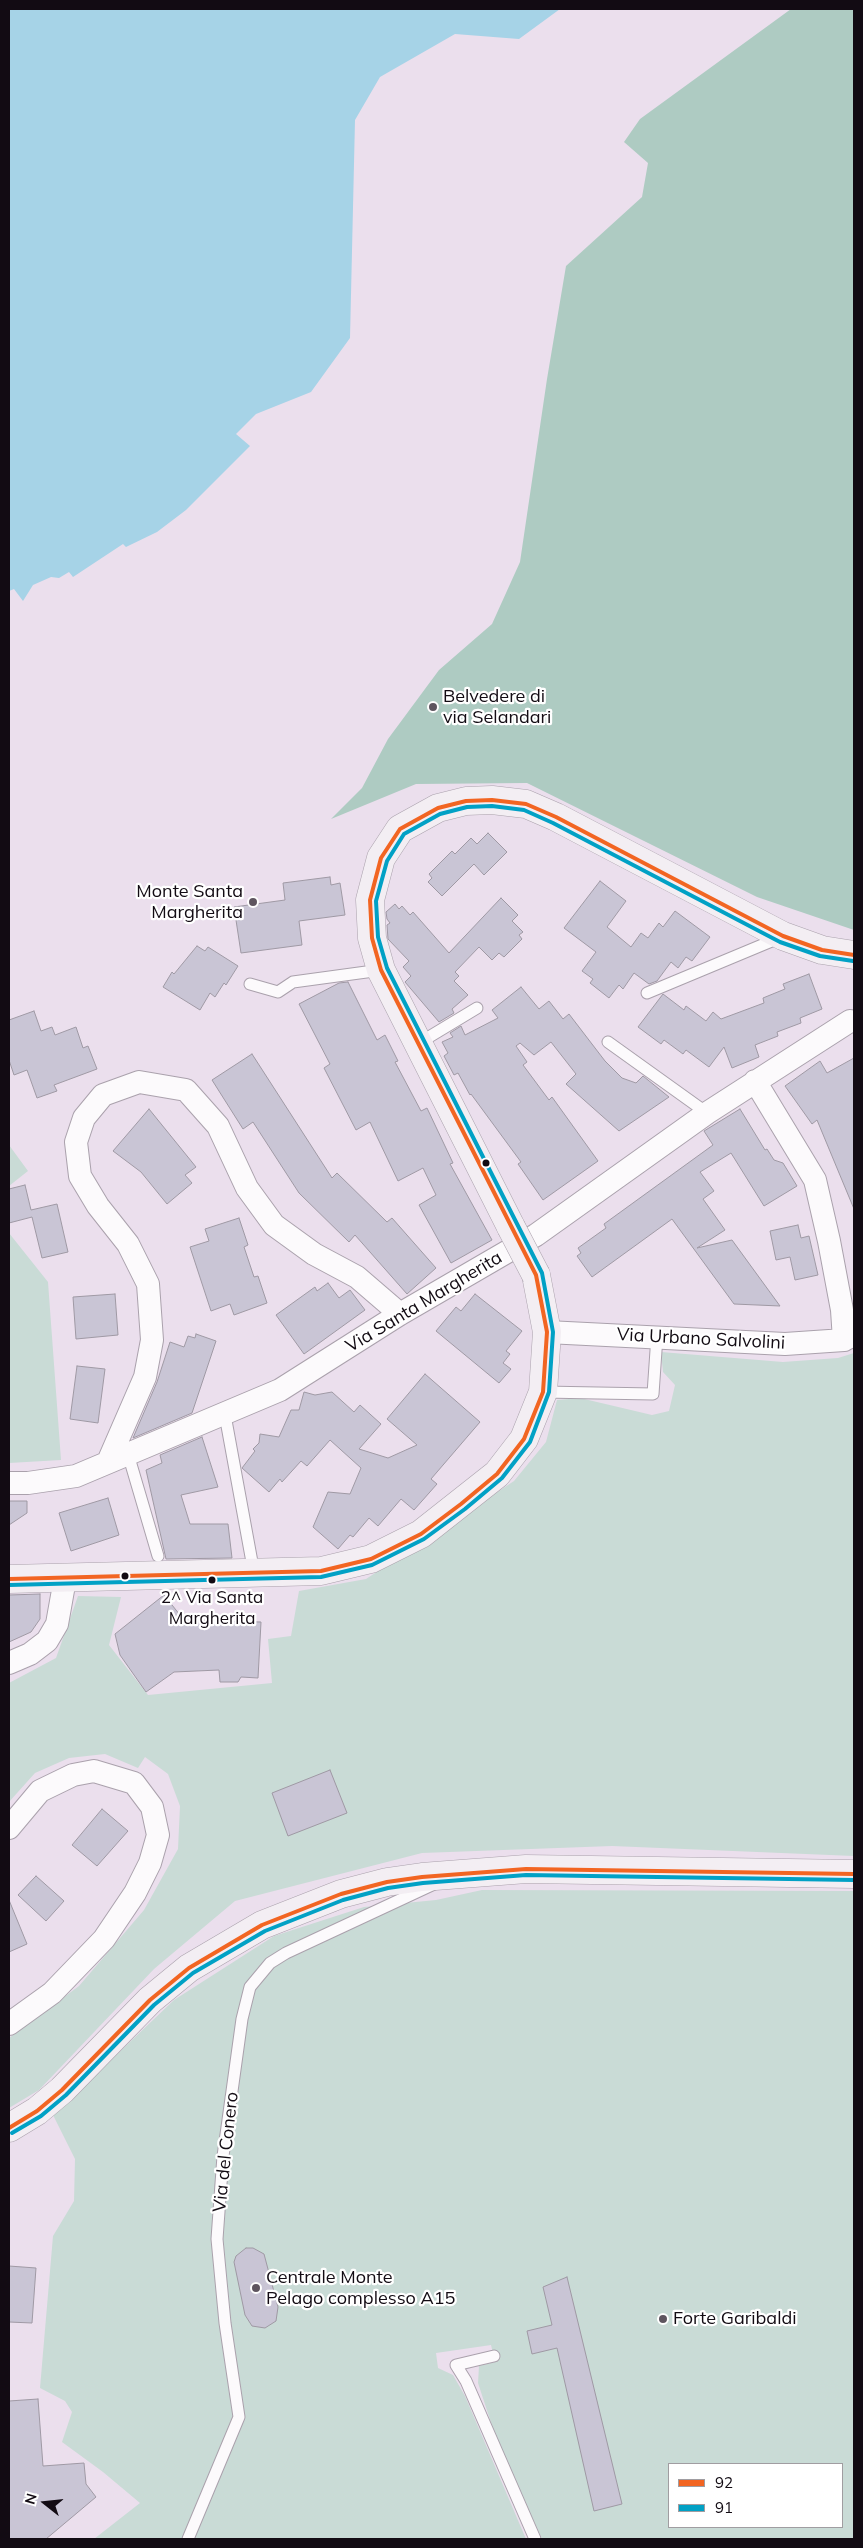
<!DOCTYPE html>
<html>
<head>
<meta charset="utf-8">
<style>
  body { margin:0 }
  #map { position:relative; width:863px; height:2548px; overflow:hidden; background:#ebdfed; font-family:Mulish,sans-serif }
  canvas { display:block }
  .frame { position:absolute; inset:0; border:10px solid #120b13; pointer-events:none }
  .legend { position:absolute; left:668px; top:2463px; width:175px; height:65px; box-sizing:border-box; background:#fff; border:1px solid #a09da1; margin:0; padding:6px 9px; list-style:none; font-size:15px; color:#120b13 }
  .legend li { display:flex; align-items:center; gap:10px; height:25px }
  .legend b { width:25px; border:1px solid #a09da1 }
  .north { position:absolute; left:20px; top:2478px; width:50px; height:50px; -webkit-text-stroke:4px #fff; paint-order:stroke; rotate:286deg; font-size:14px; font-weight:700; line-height:20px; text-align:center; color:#120b13 }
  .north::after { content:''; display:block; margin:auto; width:18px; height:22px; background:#120b13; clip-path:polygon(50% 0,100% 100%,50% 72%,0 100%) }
</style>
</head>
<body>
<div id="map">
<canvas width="863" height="2548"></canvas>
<div class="frame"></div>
<ul class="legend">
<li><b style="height:6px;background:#f26522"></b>92</li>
<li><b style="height:6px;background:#01a1c5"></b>91</li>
</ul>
<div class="north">N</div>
</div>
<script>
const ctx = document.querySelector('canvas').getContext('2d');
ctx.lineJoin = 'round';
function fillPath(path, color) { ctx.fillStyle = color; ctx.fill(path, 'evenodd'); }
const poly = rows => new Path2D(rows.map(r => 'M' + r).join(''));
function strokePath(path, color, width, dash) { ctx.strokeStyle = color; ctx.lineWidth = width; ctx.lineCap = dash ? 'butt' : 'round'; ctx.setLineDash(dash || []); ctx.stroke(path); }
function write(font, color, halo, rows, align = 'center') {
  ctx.font = font + ' Mulish,sans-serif'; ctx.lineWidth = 4.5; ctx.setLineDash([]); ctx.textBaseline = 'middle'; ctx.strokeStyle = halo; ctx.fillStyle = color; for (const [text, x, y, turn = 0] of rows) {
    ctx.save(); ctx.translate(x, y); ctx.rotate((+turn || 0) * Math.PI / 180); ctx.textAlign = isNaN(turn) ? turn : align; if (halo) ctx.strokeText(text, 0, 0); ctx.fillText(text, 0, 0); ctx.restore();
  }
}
fillPath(poly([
  [9,1145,28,1171,9,1186],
  [9,1233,48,1282,61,1460,9,1463],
  [661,1352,783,1362,838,1358,854,1353,854,1856,612,1846,422,1853,235,1901,154,1969,39,2090,9,2108,9,2038,79,1986,144,1910,178,1849,180,1806,168,1774,145,1757,138,1768,105,1754,69,1758,35,1773,9,1802,9,1683,56,1658,78,1596,121,1597,109,1645,148,1695,272,1683,268,1639,291,1636,299,1591,366,1579,514,1481,546,1442,557,1400,580,1398,652,1415,669,1411,675,1385,663,1372],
  [482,1890,854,1891,854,2539,542,2539,500,2450,478,2383,479,2366,495,2362,491,2345,436,2353,438,2368,453,2375,465,2396,526,2539,94,2539,140,2503,103,2472,62,2442,72,2412,65,2401,40,2388,53,2236,74,2201,75,2159,53,2115,174,2000,274,1936,364,1907,436,1900],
  [669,2464,842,2464,842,2527,669,2527]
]), '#c9dbd6');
fillPath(poly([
  [791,9,854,9,854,930,757,897,527,783,416,784,331,819,362,788,388,739,439,670,492,624,520,562,547,379,566,266,642,197,648,163,624,142,640,119]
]), '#aecbc2');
fillPath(poly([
  [9,9,560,9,519,39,455,34,380,77,355,120,350,338,311,392,256,414,236,434,250,446,186,510,157,532,126,547,123,544,73,577,69,572,59,578,51,577,33,585,23,601,14,589,9,591]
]), '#a6d3e7');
const building = poly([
  [488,833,507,852,484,875,474,864,442,896,428,882,432,878,429,874,452,851,455,854,471,838,477,844,488,833],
  [330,877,331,885,340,883,345,915,299,921,302,945,241,953,234,907,285,900,283,883,330,877],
  [600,881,626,901,607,927,631,947,641,933,648,938,659,923,663,927,675,911,710,937,692,961,686,957,678,968,671,962,657,981,649,984,634,973,623,989,619,985,609,998,590,983,593,979,582,971,596,952,564,928,600,881],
  [501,898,518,915,512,921,523,932,519,935,522,939,504,957,499,953,492,960,479,947,455,972,459,976,454,981,468,995,452,1009,454,1013,439,1022,405,982,411,976,403,967,409,961,388,939,387,925,390,923,387,919,386,912,395,904,399,909,402,906,410,915,413,912,449,953,501,898],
  [197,946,205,951,208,947,238,966,226,985,224,983,215,997,210,993,200,1010,163,987,172,972,174,974,197,946],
  [809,974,822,1009,800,1018,801,1023,777,1032,778,1036,755,1045,759,1057,732,1068,724,1047,709,1067,686,1050,683,1054,664,1040,661,1044,638,1027,663,994,684,1010,686,1006,706,1021,713,1012,721,1019,764,1003,763,998,785,989,783,984,809,974],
  [348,982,377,1040,385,1035,398,1061,395,1062,421,1111,427,1108,453,1163,450,1164,492,1240,451,1263,419,1205,436,1195,423,1168,398,1181,370,1122,356,1130,324,1068,330,1064,299,1004,339,983,348,982],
  [521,987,539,1009,549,1001,563,1019,569,1014,605,1061,622,1078,636,1083,643,1076,669,1097,619,1131,566,1084,576,1074,551,1042,534,1055,520,1043,516,1046,527,1062,523,1065,549,1100,552,1097,598,1161,543,1200,518,1164,521,1162,471,1094,470,1095,458,1073,454,1075,444,1056,448,1053,442,1042,453,1037,450,1033,461,1026,465,1035,498,1018,492,1010,521,987],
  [34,1011,41,1031,52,1027,55,1035,76,1027,83,1048,88,1046,97,1069,54,1085,57,1091,37,1098,27,1070,14,1075,9,1060,9,1020,34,1011],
  [252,1054,332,1178,337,1173,387,1222,392,1218,436,1268,407,1294,355,1235,349,1242,299,1193,253,1122,243,1129,212,1080,252,1054],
  [854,1058,854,1209,817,1120,812,1124,785,1086,820,1061,827,1073,854,1058],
  [149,1109,196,1167,185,1175,192,1183,167,1204,141,1172,113,1151,149,1109],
  [740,1109,765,1150,767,1149,774,1160,783,1163,797,1186,764,1206,731,1153,700,1172,714,1191,703,1199,725,1230,697,1248,732,1240,780,1306,734,1304,672,1219,592,1277,577,1256,581,1253,578,1248,606,1228,604,1224,713,1145,704,1131,740,1109],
  [25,1185,31,1210,57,1204,68,1252,42,1258,32,1217,9,1223,9,1189,25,1185],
  [239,1218,248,1245,244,1247,254,1277,258,1276,267,1303,234,1315,230,1304,211,1311,190,1247,209,1241,205,1229,239,1218],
  [798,1225,801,1238,809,1236,818,1275,795,1280,790,1257,776,1260,770,1231,798,1225],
  [328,1283,339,1298,350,1290,365,1310,304,1354,276,1315,315,1287,317,1291,328,1283],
  [115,1294,118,1335,76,1339,73,1297,115,1294],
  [475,1294,522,1331,506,1351,510,1354,503,1363,511,1369,499,1383,436,1331,456,1307,461,1311,475,1294],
  [196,1334,216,1341,192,1413,133,1438,157,1382,170,1342,184,1347,188,1336,195,1338,196,1334],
  [77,1366,105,1369,98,1423,70,1419,77,1366],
  [425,1374,480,1422,431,1479,437,1484,414,1510,401,1499,378,1526,369,1518,353,1537,350,1535,338,1549,313,1527,328,1492,350,1494,361,1468,330,1440,307,1466,301,1461,282,1482,280,1479,269,1492,242,1468,255,1451,253,1449,259,1443,260,1434,279,1437,291,1410,299,1410,304,1392,315,1395,332,1392,354,1412,360,1405,381,1424,359,1449,388,1458,417,1445,387,1419,425,1374],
  [202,1437,218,1487,181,1495,190,1524,228,1524,232,1558,166,1559,146,1470,162,1463,160,1455,202,1437],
  [108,1498,119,1535,71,1551,59,1513,108,1498],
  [9,1501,27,1501,27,1513,9,1525,9,1501],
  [40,1594,40,1619,31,1632,9,1642,9,1595,40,1594],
  [164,1595,184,1620,261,1622,258,1678,241,1677,238,1682,220,1682,219,1670,174,1672,146,1692,120,1655,115,1634,164,1595],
  [330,1770,347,1813,288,1836,272,1793,330,1770],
  [102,1809,128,1831,97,1866,72,1845,102,1809],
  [36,1876,64,1901,46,1921,18,1895,36,1876],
  [9,1900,27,1944,9,1952,9,1900],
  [246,2248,253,2248,264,2254,278,2307,276,2321,265,2328,252,2326,245,2315,234,2262,236,2256,246,2248],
  [9,2266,36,2268,32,2323,9,2322,9,2266],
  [567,2277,622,2504,594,2511,557,2348,532,2354,527,2331,552,2325,543,2287,567,2277],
  [38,2399,43,2466,84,2463,86,2484,96,2497,46,2539,9,2539,9,2401,38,2399]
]);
fillPath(building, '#c9c5d5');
strokePath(building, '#9f99a4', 1);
const lane = poly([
  [250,984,278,992,293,982,381,970],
  [647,993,779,938],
  [608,1042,707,1113],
  [419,1043,477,1008],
  [543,1392,653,1394,657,1336],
  [225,1415,254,1573],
  [128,1454,158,1556],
  [494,2356,456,2365,466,2381,535,2539],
  [188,2539,239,2417,225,2323,217,2239,223,2156,242,2019,250,1987,270,1963,286,1953,434,1884]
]);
const street = poly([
  [755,1081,815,1180,829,1241,842,1310,844,1340],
  [547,1332,785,1344,844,1340,854,1335],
  [108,1462,145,1377,152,1340,148,1284,128,1244,98,1206,80,1176,76,1142,84,1118,103,1095,139,1082,186,1090,218,1126,247,1188,274,1225,314,1254,357,1277,400,1314],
  [9,1483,28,1483,76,1476,280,1390,400,1314,536,1235,707,1113,850,1021],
  [9,1663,30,1654,47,1641,57,1624,65,1579],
  [9,1828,40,1791,73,1775,94,1771,134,1783,152,1807,158,1835,150,1863,135,1893,104,1939,52,1993,9,2024]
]);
const secondary = poly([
  [511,1227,381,970,372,938,370,900,381,858,400,829,438,808,466,801,492,800,526,804,556,817,783,936,822,950,854,955],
  [9,1579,321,1571,371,1559,421,1534,497,1474,524,1439,543,1392,547,1332,536,1275],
  [9,2128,37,2111,62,2090,150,2000,189,1968,262,1925,341,1894,387,1882,422,1877,526,1869,854,1874]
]);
strokePath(lane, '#aaa1ac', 13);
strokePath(street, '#aaa1ac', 24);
strokePath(secondary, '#aaa1ac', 29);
strokePath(lane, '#fcfafc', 11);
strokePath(street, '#fcfafc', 22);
strokePath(secondary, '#f3eef3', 28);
const secondaryBridge = poly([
  [511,1227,536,1275]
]);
strokePath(secondaryBridge, '#aaa1ac', 29, []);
strokePath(secondaryBridge, '#f3eef3', 28);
strokePath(poly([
  [9,1579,321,1571,371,1559,421,1534,461,1504,497,1474,524,1439,543,1392,547,1332,536,1275,381,970,372,938,370,900,381,858,400,829,438,808,466,801,492,800,526,804,556,817,783,936,822,950,854,955],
  [9,2128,37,2111,62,2090,150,2000,189,1968,262,1925,341,1894,387,1882,422,1877,526,1869,854,1874]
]), '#f26522', 4);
strokePath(poly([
  [9,1585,321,1577,372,1565,424,1539,465,1509,502,1478,530,1442,549,1392,553,1332,542,1273,387,968,378,937,376,901,387,861,404,834,440,814,467,807,492,806,524,810,553,823,780,942,820,956,853,961],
  [12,2133,41,2116,66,2095,154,2005,193,1973,265,1931,343,1900,388,1888,423,1883,526,1875,854,1880]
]), '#01a1c5', 4);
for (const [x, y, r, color] of [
  [433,707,5,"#5e555f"],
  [253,902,5,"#5e555f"],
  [486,1163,4.5,"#120b13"],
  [125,1576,4.5,"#120b13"],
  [212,1580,4.5,"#120b13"],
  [256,2288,5,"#5e555f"],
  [663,2319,5,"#5e555f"]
]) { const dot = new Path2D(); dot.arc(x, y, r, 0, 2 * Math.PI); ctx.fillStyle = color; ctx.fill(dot); strokePath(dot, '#fff', 2); }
write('17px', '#120b13', '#fff', [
  ["2^ Via Santa",212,1598],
  ["Margherita",212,1619]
]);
write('18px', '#120b13', '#fff', [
  ["Belvedere di",443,697],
  ["via Selandari",443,718],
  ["Monte Santa",243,892,"right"],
  ["Margherita",243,913,"right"],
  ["Centrale Monte",266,2278],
  ["Pelago complesso A15",266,2299],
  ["Forte Garibaldi",673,2319]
], 'left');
write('18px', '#120b13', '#fff', [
  ["Via Santa Margherita",424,1302,-31],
  ["Via Urbano Salvolini",701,1339,3],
  ["Via del Conero",226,2152,-84]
]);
</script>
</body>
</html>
